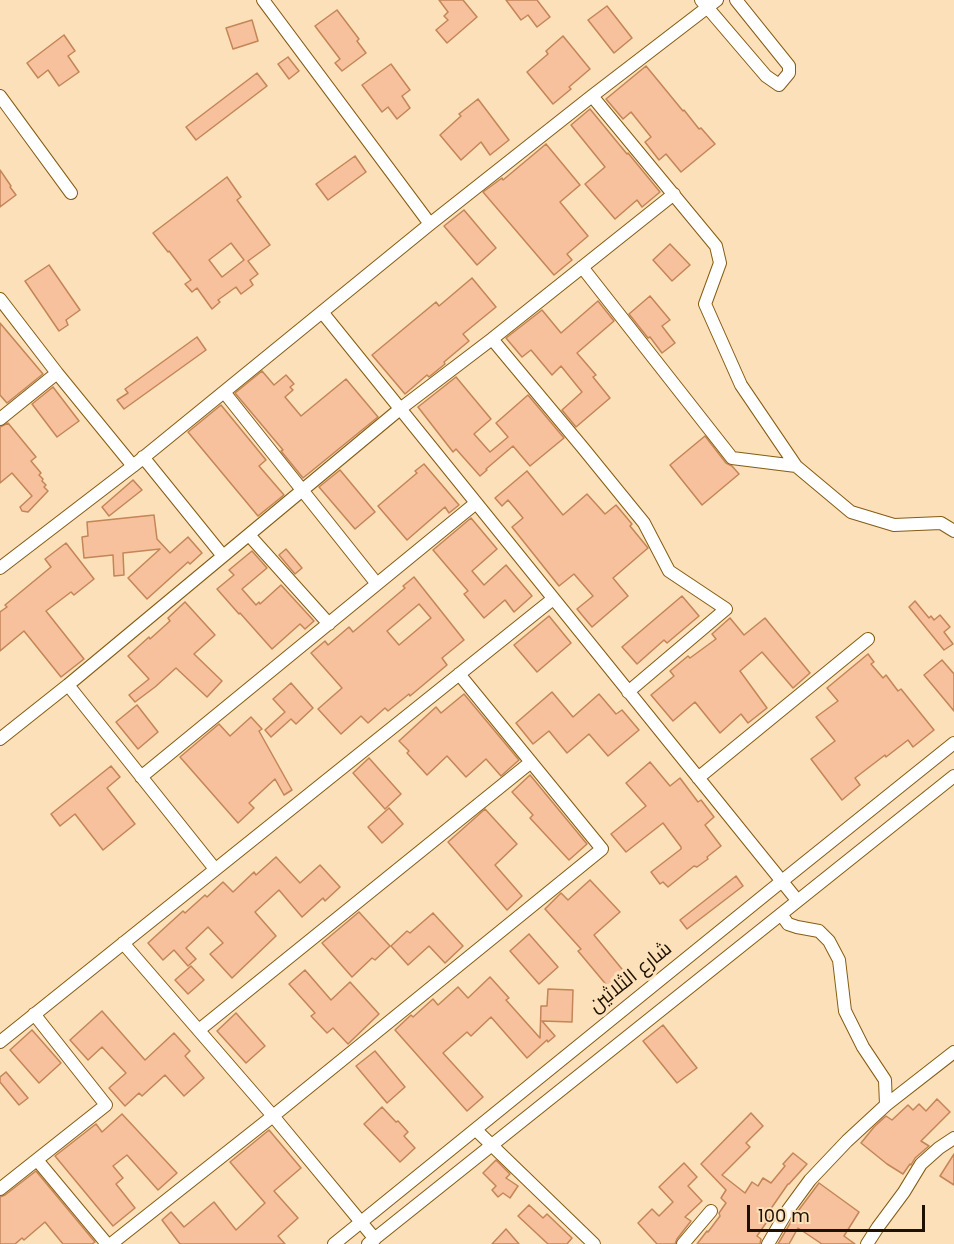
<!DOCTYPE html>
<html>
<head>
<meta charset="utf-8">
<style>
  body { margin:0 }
  #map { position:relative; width:954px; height:1244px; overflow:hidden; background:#fbe0b9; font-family:Poppins,sans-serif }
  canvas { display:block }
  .scale { position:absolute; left:747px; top:1205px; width:178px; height:27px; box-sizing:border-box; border:3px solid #1e1100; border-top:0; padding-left:8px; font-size:18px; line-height:21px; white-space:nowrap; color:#1e1100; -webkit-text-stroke:4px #fbe0b9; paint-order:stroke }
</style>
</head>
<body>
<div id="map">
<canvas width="954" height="1244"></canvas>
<div class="scale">100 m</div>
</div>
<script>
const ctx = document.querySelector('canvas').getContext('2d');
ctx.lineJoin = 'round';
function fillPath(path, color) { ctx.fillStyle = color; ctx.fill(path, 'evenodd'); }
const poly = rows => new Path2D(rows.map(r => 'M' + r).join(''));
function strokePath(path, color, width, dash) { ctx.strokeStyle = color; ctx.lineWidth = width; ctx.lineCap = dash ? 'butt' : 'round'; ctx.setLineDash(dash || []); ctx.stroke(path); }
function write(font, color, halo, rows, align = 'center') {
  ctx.font = font + ' Poppins,Cairo,sans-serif'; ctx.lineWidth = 6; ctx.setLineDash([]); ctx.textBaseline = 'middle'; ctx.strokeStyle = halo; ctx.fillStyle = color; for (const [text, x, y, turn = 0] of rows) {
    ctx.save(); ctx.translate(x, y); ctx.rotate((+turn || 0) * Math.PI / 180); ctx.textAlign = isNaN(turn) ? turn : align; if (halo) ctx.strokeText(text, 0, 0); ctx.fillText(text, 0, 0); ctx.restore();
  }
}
const building = poly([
  [439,0,463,0,477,17,447,43,436,30,448,20,444,16,448,12,439,0],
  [506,0,537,0,550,17,537,27,528,15,521,20,506,0],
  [607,6,632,38,614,53,588,20,607,6],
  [337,10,359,39,357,41,366,53,342,71,335,63,340,59,315,26,337,10],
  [252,20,258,41,233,49,226,28,252,20],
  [64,35,75,51,68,56,79,72,59,86,48,70,38,78,27,63,64,35],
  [563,36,590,69,569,87,571,89,553,104,527,72,548,54,546,51,563,36],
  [288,57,299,71,289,79,278,64,288,57],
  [391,64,410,90,402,96,410,108,397,119,388,107,382,112,362,85,391,64],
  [646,66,683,111,684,110,699,129,701,128,715,144,681,172,666,154,659,160,645,142,651,137,631,112,623,119,606,99,646,66],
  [257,73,267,86,196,140,186,127,257,73],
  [478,99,509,140,490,155,481,142,461,160,440,135,461,116,459,114,478,99],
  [590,109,627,154,628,153,660,192,642,207,637,200,615,219,585,184,605,167,571,125,590,109],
  [546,144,580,185,560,202,588,236,567,254,572,260,554,275,483,192,502,178,503,180,546,144],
  [355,156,366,172,328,200,316,184,355,156],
  [0,170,11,186,10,187,16,195,0,207,0,170],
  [227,177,241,197,237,200,270,245,248,261,258,274,250,280,253,285,241,294,236,287,218,300,220,302,212,309,197,288,192,292,185,284,191,280,169,251,168,252,153,233,227,177],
  [231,243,244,260,222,277,209,260,231,243],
  [464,210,496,248,477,265,444,226,464,210],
  [670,244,690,265,672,281,653,260,670,244],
  [49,265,80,310,66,320,68,325,59,331,25,281,49,265],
  [472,278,496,307,463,334,469,341,444,362,445,364,429,377,427,375,405,394,372,355,436,302,439,306,472,278],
  [650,296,670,320,662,326,675,343,662,353,650,337,648,338,629,314,650,296],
  [598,301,614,321,577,353,596,375,593,377,610,398,576,427,562,410,582,392,561,366,552,375,531,350,522,357,506,338,542,310,561,333,598,301],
  [0,323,43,374,7,403,0,395,0,323],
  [197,337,206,350,124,409,117,400,128,393,125,389,197,337],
  [262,371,274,385,286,375,294,384,290,387,293,390,285,397,301,416,346,379,378,417,303,478,281,451,283,450,235,393,262,371],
  [456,377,491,419,474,434,490,452,508,437,496,423,528,395,564,438,530,466,513,446,486,469,487,470,480,476,456,449,453,452,418,407,456,377],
  [53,387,79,421,57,437,32,404,53,387],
  [221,405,266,460,259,466,284,495,258,516,188,432,221,405],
  [8,423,36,457,31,461,41,473,39,475,43,479,42,481,46,485,44,487,48,491,28,512,22,511,20,507,32,496,12,473,0,483,0,427,8,423],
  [705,436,726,463,732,466,739,474,702,505,670,465,705,436],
  [424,464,459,505,449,513,445,507,407,540,378,506,417,473,415,471,424,464],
  [340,470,375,512,355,529,319,487,340,470],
  [527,471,563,515,587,494,605,514,616,505,632,524,630,526,648,548,613,578,628,596,592,627,577,609,593,596,574,574,559,586,512,527,523,518,508,500,502,506,495,498,527,471],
  [133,480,142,490,109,516,102,507,133,480],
  [154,515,157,539,170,553,188,537,202,553,190,564,188,562,147,599,128,578,160,549,123,553,124,575,114,576,113,555,84,558,82,537,88,536,87,522,154,515],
  [471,518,497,549,472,571,484,585,506,565,532,596,514,612,505,600,484,618,464,594,468,591,433,550,471,518],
  [66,543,94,579,74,595,71,592,46,611,84,659,61,677,24,631,0,651,0,612,7,607,5,605,51,567,45,559,66,543],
  [286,549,302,568,295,574,279,555,286,549],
  [252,551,267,568,242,589,256,605,259,602,260,604,281,585,314,621,305,629,300,624,272,649,240,613,239,614,217,589,234,575,229,570,252,551],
  [414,577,464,640,442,658,447,665,410,696,409,694,388,711,385,708,368,723,361,716,341,734,318,709,342,688,311,653,325,641,328,645,349,627,353,632,405,588,403,586,414,577],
  [419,604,431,618,399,645,387,631,419,604],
  [682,596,699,616,667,643,664,640,637,664,622,647,682,596],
  [915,601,929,618,931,616,934,620,940,615,950,627,944,632,953,644,944,650,909,607,915,601],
  [185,602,215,635,194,654,222,681,207,697,176,668,155,687,135,702,129,695,149,679,128,656,149,637,150,639,170,621,168,618,185,602],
  [549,616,571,643,537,672,514,645,549,616],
  [730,618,744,635,765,618,810,673,793,688,762,652,740,671,767,708,748,723,741,714,720,733,695,702,673,721,651,695,674,676,670,671,688,656,690,658,716,639,712,634,730,618],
  [868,654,874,662,871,664,883,678,886,675,898,691,901,689,934,730,913,747,908,740,886,757,885,755,855,778,860,785,842,800,811,759,835,741,816,717,838,701,827,688,868,654],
  [942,660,954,674,954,711,924,675,942,660],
  [291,683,313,708,296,724,291,719,271,737,265,730,285,712,273,699,291,683],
  [552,692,573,717,599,694,616,714,622,710,639,730,608,756,589,734,567,753,549,731,533,744,516,723,552,692],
  [464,694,519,760,501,776,486,759,466,777,447,756,427,775,407,753,409,751,399,741,436,707,441,713,464,694],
  [137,705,158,732,138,749,116,722,137,705],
  [251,717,262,729,259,731,292,790,284,795,275,779,249,803,254,808,238,823,180,757,219,724,230,736,251,717],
  [369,758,401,794,385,809,353,773,369,758],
  [650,762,670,786,680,778,698,802,701,800,714,817,705,825,721,846,707,857,708,859,697,867,694,866,668,887,663,882,660,884,651,872,681,849,681,847,663,823,626,852,611,834,646,806,626,783,650,762],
  [111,766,120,777,107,788,135,824,103,850,75,814,60,826,51,814,111,766],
  [530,775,587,844,569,860,530,818,533,815,512,792,530,775],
  [389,808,403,824,382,843,368,827,389,808],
  [485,809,517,844,495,865,522,896,507,910,448,842,485,809],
  [276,857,300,883,320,865,340,887,325,901,323,898,302,917,279,890,255,912,276,936,232,978,210,954,223,943,208,927,186,948,196,959,188,966,174,950,163,960,148,943,183,911,185,913,205,895,207,897,223,882,233,892,254,872,256,875,276,857],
  [736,876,743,886,687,929,680,920,736,876],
  [590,880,620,912,594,935,626,974,609,988,578,951,581,949,545,909,561,893,568,900,590,880],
  [359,912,390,946,375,960,372,958,352,977,322,943,359,912],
  [433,913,463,946,445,963,429,946,408,965,391,946,407,931,410,933,433,913],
  [529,934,558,967,539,984,510,951,529,934],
  [191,966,204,980,188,994,175,980,191,966],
  [305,970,331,1000,350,982,379,1014,348,1044,333,1028,327,1033,311,1016,315,1013,289,984,305,970],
  [490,977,509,998,506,1000,540,1038,541,1006,547,1006,548,989,573,990,572,1022,542,1021,555,1036,548,1042,547,1040,527,1058,491,1017,471,1036,467,1032,443,1053,483,1097,467,1111,395,1030,411,1015,413,1017,433,999,438,1005,458,987,468,998,490,977],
  [102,1011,145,1060,174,1033,190,1051,185,1056,204,1078,184,1096,165,1075,142,1096,139,1093,125,1106,109,1088,126,1073,102,1047,88,1060,70,1040,102,1011],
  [236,1013,265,1046,246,1063,217,1031,236,1013],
  [663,1025,697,1068,677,1083,643,1041,663,1025],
  [32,1030,61,1063,39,1083,10,1050,32,1030],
  [375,1051,405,1087,387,1103,356,1066,375,1051],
  [6,1072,28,1098,19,1105,0,1082,0,1077,6,1072],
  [937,1099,950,1112,921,1141,929,1146,915,1158,911,1165,910,1164,903,1174,887,1164,861,1143,874,1127,886,1116,892,1120,908,1105,913,1110,919,1104,926,1111,937,1099],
  [382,1107,396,1122,398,1121,408,1132,404,1136,415,1148,400,1162,364,1124,382,1107],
  [751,1113,763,1126,746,1143,750,1147,722,1175,745,1193,752,1182,758,1186,763,1178,771,1183,785,1166,783,1164,793,1153,807,1164,789,1184,788,1184,770,1210,773,1213,757,1236,761,1239,760,1244,697,1244,707,1231,708,1232,720,1216,719,1213,726,1203,721,1198,726,1190,701,1164,751,1113],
  [122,1114,177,1173,158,1190,127,1155,113,1166,123,1178,116,1184,135,1208,113,1226,55,1156,96,1124,102,1132,122,1114],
  [269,1130,301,1168,274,1191,298,1218,278,1236,285,1244,180,1244,162,1220,171,1212,184,1227,214,1202,236,1230,265,1203,230,1162,269,1130],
  [954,1154,954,1185,940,1176,954,1154],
  [496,1160,510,1174,506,1178,518,1186,510,1198,503,1193,498,1197,492,1190,496,1186,483,1173,496,1160],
  [684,1163,697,1177,688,1186,702,1201,685,1217,691,1221,677,1239,675,1244,657,1244,638,1223,652,1209,659,1216,673,1202,659,1187,684,1163],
  [36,1171,95,1242,92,1244,63,1244,45,1222,24,1240,22,1238,15,1244,0,1244,0,1197,5,1195,36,1171],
  [819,1183,859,1212,844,1236,855,1244,822,1244,798,1228,789,1244,778,1244,795,1215,819,1183],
  [529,1205,543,1218,547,1214,572,1238,567,1244,548,1244,518,1216,529,1205],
  [506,1229,519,1244,492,1244,506,1229]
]);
fillPath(building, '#f6c19c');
strokePath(building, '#c48557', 1.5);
const street = poly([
  [263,0,430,224],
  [701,0,766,76,779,85,789,73,789,66,736,0],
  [0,96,71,193],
  [592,96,716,246,720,263,705,304,741,385,796,466,851,512,894,525,941,523,954,531],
  [582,267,732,458,796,466],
  [0,299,57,373,133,466],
  [322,312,797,900],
  [492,339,583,448,644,523,669,571,726,609,628,692],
  [224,392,377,584],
  [0,419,57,373],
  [143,457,223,556],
  [249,535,329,624],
  [0,568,133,466,430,224,592,96,717,0],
  [68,685,215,869],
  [0,739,68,685,400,409,492,339,674,194],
  [141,777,476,503],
  [698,778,868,639],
  [781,914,788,924,797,927,819,931,829,941,839,960,845,1011,863,1047,885,1080,886,1105],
  [123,943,273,1116,375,1239],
  [199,1030,531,762],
  [0,1042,553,599],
  [476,1130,594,1244],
  [37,1160,107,1244],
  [0,1189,106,1105,34,1014],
  [111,1244,273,1116,602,849,459,674],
  [334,1244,782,881,954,743],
  [368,1244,954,776],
  [683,1244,711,1211],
  [768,1244,788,1210,810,1180,847,1141,886,1105,954,1052],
  [867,1244,878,1227,904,1192,921,1164,939,1148,954,1138]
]);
strokePath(street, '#855c13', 14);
strokePath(street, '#fff', 12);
write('20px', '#1e1100', '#fbe0b9', [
  ["شارع الثلاثين",631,978,-39]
]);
</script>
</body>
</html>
